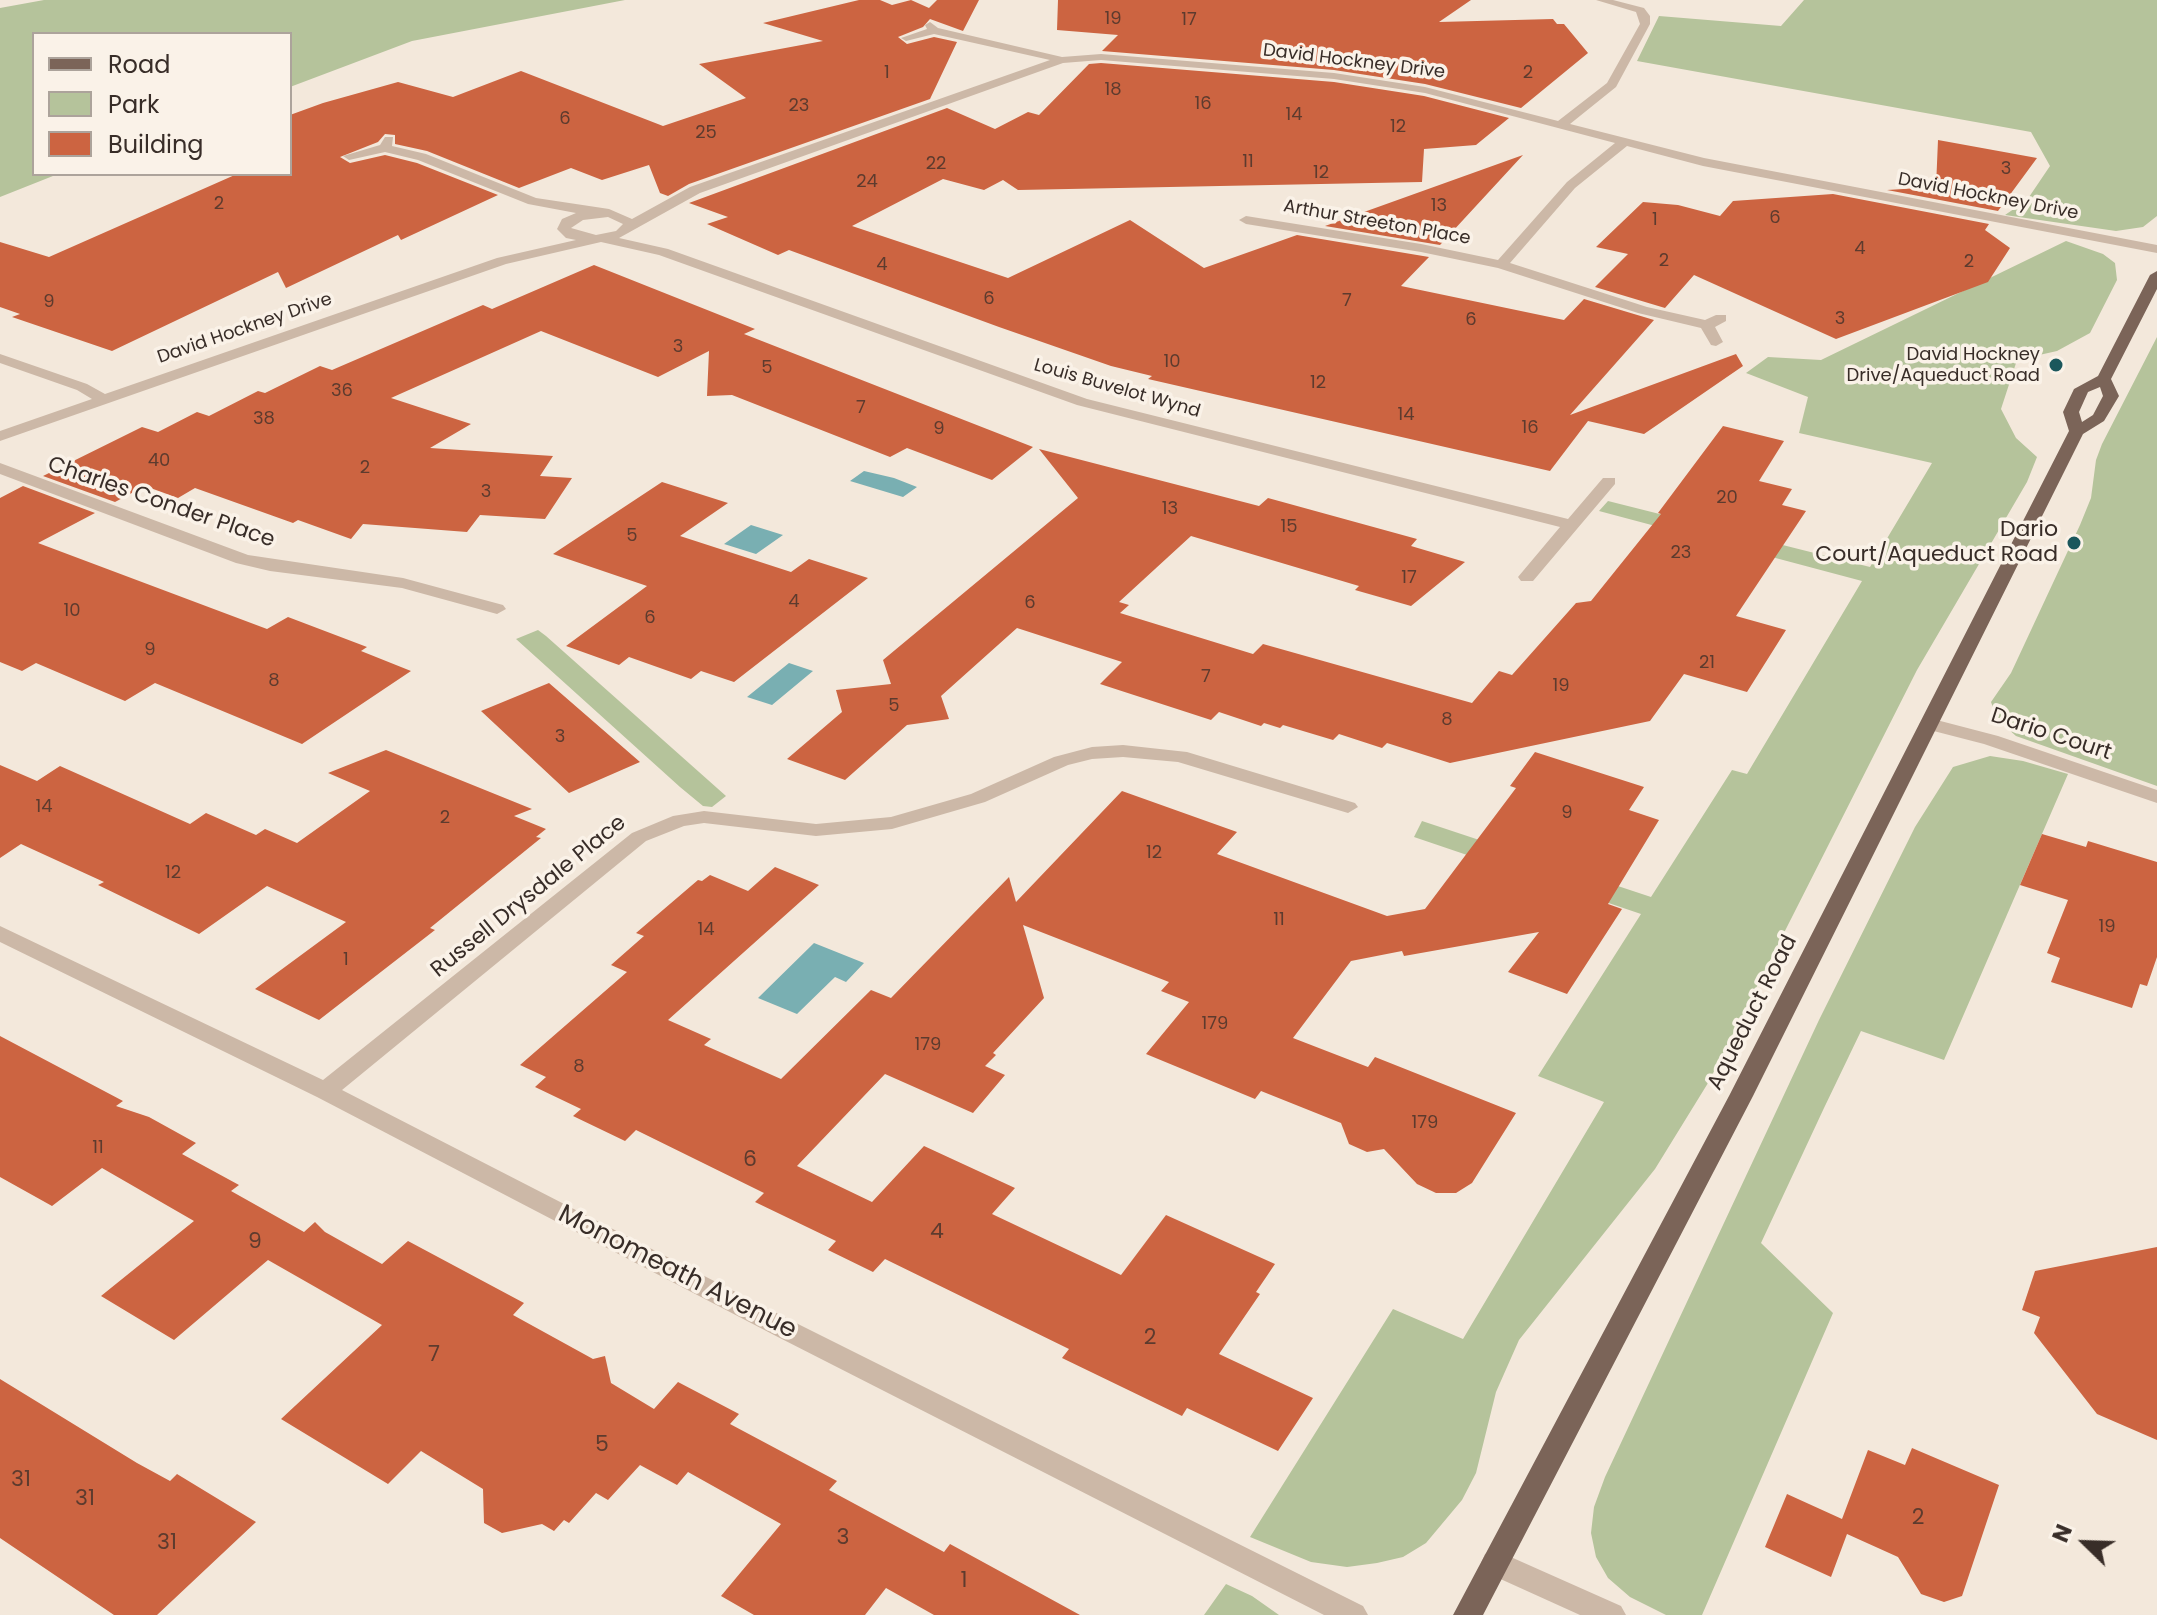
<!DOCTYPE html>
<html>
<head>
<meta charset="utf-8">
<style>
  body { margin:0 }
  #map { position:relative; width:2157px; height:1615px; overflow:hidden; background:#f3e8db; font-family:Poppins,sans-serif }
  canvas { display:block }
  .legend { position:absolute; left:32px; top:32px; width:260px; height:144px; box-sizing:border-box; background:#faf2e8; border:2px solid #aca39b; margin:0; padding:10px 14px; list-style:none; font-size:24px; color:#382d28 }
  .legend li { display:flex; align-items:center; gap:16px; height:40px }
  .legend b { width:40px; border:2px solid #aca39b }
  .north { position:absolute; left:2045px; top:1503px; width:80px; height:80px; -webkit-text-stroke:6px #faf2e8; paint-order:stroke; rotate:293deg; font-size:22px; font-weight:700; line-height:32px; text-align:center; color:#382d28 }
  .north::after { content:''; display:block; margin:auto; width:28px; height:36px; background:#382d28; clip-path:polygon(50% 0,100% 100%,50% 72%,0 100%) }
</style>
</head>
<body>
<div id="map">
<canvas width="2157" height="1615"></canvas>
<ul class="legend">
<li><b style="height:10px;background:#7b6458"></b>Road</li>
<li><b style="height:22px;background:#b5c39b"></b>Park</li>
<li><b style="height:22px;background:#cc6441"></b>Building</li>
</ul>
<div class="north">N</div>
</div>
<script>
const ctx = document.querySelector('canvas').getContext('2d');
ctx.lineJoin = 'round';
function fillPath(path, color) { ctx.fillStyle = color; ctx.fill(path, 'evenodd'); }
const poly = rows => new Path2D(rows.map(r => 'M' + r).join(''));
function strokePath(path, color, width, dash) { ctx.strokeStyle = color; ctx.lineWidth = width; ctx.lineCap = dash ? 'butt' : 'round'; ctx.setLineDash(dash || []); ctx.stroke(path); }
function write(font, color, halo, rows, align = 'center') {
  ctx.font = font + ' Poppins,sans-serif'; ctx.lineWidth = 7; ctx.setLineDash([]); ctx.textBaseline = 'middle'; ctx.strokeStyle = halo; ctx.fillStyle = color; for (const [text, x, y, turn = 0] of rows) {
    ctx.save(); ctx.translate(x, y); ctx.rotate((+turn || 0) * Math.PI / 180); ctx.textAlign = isNaN(turn) ? turn : align; if (halo) ctx.strokeText(text, 0, 0); ctx.fillText(text, 0, 0); ctx.restore();
  }
}
fillPath(poly([
  [44,0,625,0,412,41,290,87,290,34,34,34,34,174,58,174,0,197,0,8],
  [1804,0,2157,0,2157,216,2143,227,2116,231,2005,215,2027,200,2050,166,2031,132,1637,61,1659,16,1781,26],
  [2066,241,2103,254,2115,263,2117,280,2090,333,2057,351,2017,360,2001,409,2016,438,2037,457,2027,482,1917,670,1708,1083,1655,1169,1519,1340,1496,1392,1476,1473,1462,1500,1426,1543,1403,1557,1377,1563,1347,1567,1311,1562,1250,1537,1393,1309,1463,1339,1604,1102,1538,1076,1641,914,1414,837,1422,821,1651,897,1732,770,1747,774,1862,581,1599,511,1608,501,1870,567,1932,463,1799,433,1808,397,1746,373,1768,357,1821,360],
  [2157,337,2157,786,2016,736,1997,719,1991,702,2011,673,2080,525,2091,498,2096,460,2102,444],
  [538,630,546,636,726,796,712,807,703,806,680,787,516,639],
  [1990,756,2023,761,2068,774,1944,1060,1861,1031,1824,1108,1761,1243,1833,1313,1702,1615,1666,1615,1630,1597,1608,1578,1596,1557,1591,1533,1594,1507,1605,1477,1819,1020,1915,827,1953,767],
  [1226,1584,1252,1596,1279,1615,1204,1615]
]), '#b5c39b');
fillPath(poly([
  [864,471,894,478,917,487,903,497,850,481],
  [751,525,783,535,756,554,724,544],
  [789,663,813,671,772,705,747,697],
  [814,943,864,963,846,982,835,977,797,1014,758,998]
]), '#79afb2');
fillPath(poly([
  [859,0,880,0,892,5,911,0,929,8,937,0,979,0,963,31,930,19,923,27,898,37,907,44,934,37,957,42,930,99,689,184,668,196,660,193,649,165,602,180,571,168,519,188,427,151,395,144,395,135,385,134,378,142,340,157,350,163,385,155,417,163,498,195,401,240,398,235,286,288,278,272,112,351,12,317,20,314,0,307,0,242,49,257,237,174,290,174,290,115,323,103,398,82,453,97,521,71,663,126,746,98,699,64,823,41,763,23],
  [1058,0,1471,0,1439,22,1553,19,1557,24,1564,24,1588,53,1521,108,1425,84,1334,70,1102,51,1118,35,1057,30],
  [1101,63,1334,82,1424,96,1509,118,1476,145,1424,149,1422,182,1018,190,1003,180,984,190,943,179,852,226,1008,278,1130,220,1204,268,1297,235,1429,257,1401,286,1564,320,1584,299,1654,320,1570,415,1736,354,1743,366,1644,434,1588,421,1550,471,1148,379,1152,376,1111,366,999,327,789,250,778,255,707,224,728,217,689,203,947,108,995,129,1028,112,1039,115,1089,64],
  [1938,140,2037,158,1998,211,1887,190,1936,187],
  [1523,155,1440,245,1325,226],
  [1833,194,1989,224,1985,230,2010,248,1988,282,1836,339,1694,275,1665,308,1595,287,1628,254,1596,247,1643,202,1678,205,1720,216,1733,201],
  [594,265,755,329,744,334,1033,447,992,480,907,448,890,457,732,395,707,396,709,351,658,377,541,331,391,398,471,424,430,448,553,456,540,476,572,478,545,519,480,515,467,532,363,524,351,539,298,520,293,523,195,488,178,498,145,486,115,502,43,476,142,427,158,432,197,412,209,416,258,391,265,393,320,366,332,370,483,305,492,309],
  [1723,426,1784,441,1759,481,1792,489,1782,505,1806,511,1736,616,1786,630,1747,692,1684,674,1650,721,1450,763,1387,743,1382,748,1339,734,1333,740,1283,725,1280,728,1264,723,1261,726,1219,712,1211,720,1100,684,1122,662,1017,628,941,696,949,719,907,725,845,780,787,759,842,712,836,690,891,684,883,660,1078,498,1039,449,1259,506,1268,498,1417,539,1411,546,1465,562,1411,606,1355,590,1359,586,1191,536,1119,602,1129,605,1120,613,1253,654,1263,644,1472,703,1499,671,1512,675,1576,603,1591,601,1661,514,1658,513],
  [662,482,728,503,680,536,791,572,809,559,868,578,734,682,701,671,691,679,629,657,619,665,566,646,647,586,553,554],
  [23,486,95,513,38,543,267,629,288,617,367,647,361,651,411,671,302,744,155,683,125,701,36,663,22,671,0,662,0,498],
  [549,683,640,762,569,793,481,711],
  [386,750,532,809,514,816,546,829,536,837,541,838,430,928,435,930,319,1020,255,989,346,922,267,886,199,934,98,885,104,882,21,844,0,858,0,765,37,781,60,766,190,824,206,813,256,835,265,829,297,843,370,791,328,773],
  [1535,752,1644,787,1629,810,1659,820,1608,904,1622,909,1567,994,1508,972,1539,932,1404,956,1402,951,1351,961,1293,1038,1368,1067,1375,1057,1516,1113,1472,1183,1456,1193,1436,1193,1417,1184,1384,1149,1367,1152,1349,1144,1341,1123,1261,1091,1255,1099,1146,1054,1189,1002,1161,991,1169,982,1023,925,1044,998,993,1053,996,1055,985,1066,1005,1075,973,1113,885,1074,797,1166,872,1202,924,1146,1015,1188,992,1214,1121,1275,1166,1215,1275,1264,1256,1292,1260,1294,1219,1354,1313,1398,1278,1451,1187,1408,1182,1416,1062,1358,1069,1349,885,1259,873,1272,828,1250,836,1241,755,1202,764,1193,636,1130,625,1141,573,1116,581,1109,535,1087,546,1077,520,1065,627,972,611,965,644,936,636,933,698,880,702,881,710,875,748,891,775,867,819,885,668,1020,711,1039,704,1045,781,1079,871,990,891,998,1009,877,1016,902,1122,791,1237,832,1217,854,1387,916,1425,909,1516,788,1510,786],
  [2042,834,2086,847,2088,841,2157,862,2157,957,2147,986,2140,984,2132,1008,2051,982,2060,958,2047,953,2068,900,2020,885],
  [0,1036,123,1101,116,1106,149,1117,196,1143,182,1154,239,1185,231,1191,304,1232,315,1222,325,1232,382,1264,408,1241,524,1303,513,1315,593,1359,605,1356,611,1383,654,1409,678,1382,739,1414,730,1424,837,1481,829,1490,944,1552,950,1544,1080,1615,934,1615,886,1588,865,1615,754,1615,721,1596,781,1524,688,1472,677,1485,640,1465,608,1500,596,1493,569,1523,564,1520,554,1531,542,1524,502,1533,484,1523,483,1489,421,1451,388,1484,281,1419,382,1325,268,1260,174,1340,101,1296,194,1221,102,1168,52,1206,0,1177],
  [2157,1247,2157,1440,2097,1414,2034,1333,2040,1317,2022,1310,2035,1271],
  [0,1379,137,1463,170,1481,177,1474,256,1522,157,1615,114,1615,0,1538],
  [1912,1448,1999,1485,1962,1596,1944,1602,1921,1594,1898,1557,1847,1534,1831,1577,1765,1547,1787,1494,1842,1519,1868,1450,1905,1465]
]), '#cc6441');
fillPath(poly([
  [1596,0,1613,0,1644,8,1650,16,1650,24,1616,87,1570,124,1704,158,2157,245,2157,253,1703,166,1627,146,1575,188,1510,263,1647,307,1705,320,1716,315,1726,315,1726,321,1715,327,1723,342,1716,346,1711,345,1701,328,1638,313,1498,268,1421,252,1246,224,1239,220,1246,216,1421,244,1498,260,1567,182,1615,143,1425,93,1334,79,1101,60,1063,63,700,193,619,238,668,249,1087,399,1568,519,1603,478,1615,478,1615,484,1533,581,1521,581,1518,577,1560,527,1077,405,659,255,601,242,506,264,0,441,0,431,92,399,77,390,0,363,0,354,87,384,105,394,497,258,576,240,566,238,557,229,562,219,576,213,528,204,418,160,385,152,349,160,343,156,380,145,385,137,393,137,392,146,426,154,536,198,609,209,632,219,690,187,1050,60,934,34,906,41,901,38,927,29,925,25,930,22,938,28,1062,57,1101,54,1334,73,1425,87,1558,121,1607,83,1640,24,1636,12,1596,0],
  [608,217,623,224,616,231,596,235,571,228,583,220,608,217],
  [0,463,248,555,403,578,503,605,506,609,497,614,402,588,270,571,236,563,0,474,0,463],
  [1929,718,1998,736,2157,790,2157,803,1984,744,1922,728,1919,724,1929,718],
  [1123,745,1187,752,1355,803,1358,807,1348,813,1178,762,1123,757,1092,759,1068,765,985,802,892,829,816,836,704,823,684,826,646,841,342,1090,792,1321,1363,1606,1368,1615,1324,1615,774,1335,317,1097,0,942,0,926,323,1080,632,833,673,816,704,811,816,824,891,817,971,794,1054,757,1092,747,1123,745],
  [1495,1550,1621,1606,1626,1615,1580,1615,1485,1572,1481,1563,1485,1554,1495,1550]
]), '#ccb8a7');
fillPath(poly([
  [2157,271,2157,289,2111,379,2119,396,2104,421,2083,434,1753,1096,1483,1615,1453,1615,1729,1096,2069,431,2063,412,2074,389,2098,376,2150,275,2157,271],
  [2100,387,2103,396,2093,415,2082,422,2079,412,2088,392,2100,387]
]), '#7b6458');
for (const [x, y, r, color] of [
  [2056,365,8,"#1b575c"],
  [2074,543,8,"#1b575c"]
]) { const dot = new Path2D(); dot.arc(x, y, r, 0, 2 * Math.PI); ctx.fillStyle = color; ctx.fill(dot); strokePath(dot, '#faf2e8', 3); }
write('18px', '#5d3b2e', null, [
  ["19",1113,19],
  ["17",1189,20],
  ["1",887,73],
  ["2",1528,73],
  ["18",1113,90],
  ["16",1203,104],
  ["23",799,106],
  ["14",1294,115],
  ["6",565,119],
  ["12",1398,127],
  ["25",706,133],
  ["11",1248,162],
  ["22",936,164],
  ["3",2006,169],
  ["12",1321,173],
  ["24",867,182],
  ["2",219,204],
  ["13",1439,206],
  ["6",1775,218],
  ["1",1655,220],
  ["4",1860,249],
  ["2",1664,261],
  ["2",1969,262],
  ["4",882,265],
  ["6",989,299],
  ["7",1347,301],
  ["9",49,302],
  ["3",1840,319],
  ["6",1471,320],
  ["3",678,347],
  ["10",1172,362],
  ["5",767,368],
  ["12",1318,383],
  ["36",342,391],
  ["7",861,408],
  ["14",1406,415],
  ["38",264,419],
  ["16",1530,428],
  ["9",939,429],
  ["40",159,461],
  ["2",365,468],
  ["3",486,492],
  ["20",1727,498],
  ["13",1170,509],
  ["15",1289,527],
  ["5",632,536],
  ["23",1681,553],
  ["17",1409,578],
  ["4",794,602],
  ["6",1030,603],
  ["10",72,611],
  ["6",650,618],
  ["9",150,650],
  ["21",1707,663],
  ["7",1206,677],
  ["8",274,681],
  ["19",1561,686],
  ["5",894,706],
  ["8",1447,720],
  ["3",560,737],
  ["14",44,807],
  ["9",1567,813],
  ["2",445,818],
  ["12",1154,853],
  ["12",173,873],
  ["11",1279,920],
  ["19",2107,927],
  ["14",706,930],
  ["1",346,960],
  ["179",1215,1024],
  ["179",928,1045],
  ["8",579,1067],
  ["179",1425,1123],
  ["11",98,1148]
]);
write('18px', '#382d28', '#faf2e8', [
  ["David Hockney Drive",1354,62,7],
  ["David Hockney Drive",1988,197,11],
  ["Arthur Streeton Place",1377,223,10],
  ["David Hockney Drive",245,329,-19],
  ["Louis Buvelot Wynd",1117,389,16]
]);
write('18px', '#382d28', '#faf2e8', [
  ["David Hockney",2040,355],
  ["Drive/Aqueduct Road",2040,376]
], 'right');
write('22px', '#382d28', '#faf2e8', [
  ["Charles Conder Place",161,503,19],
  ["Dario Court",2051,735,18],
  ["Russell Drysdale Place",529,897,-39],
  ["Aqueduct Road",1753,1013,-63]
]);
write('22px', '#382d28', '#faf2e8', [
  ["Dario",2058,530],
  ["Court/Aqueduct Road",2058,555]
], 'right');
write('22px', '#5d3b2e', null, [
  ["6",750,1160],
  ["4",937,1232],
  ["9",255,1242],
  ["2",1150,1338],
  ["7",434,1355],
  ["5",602,1445],
  ["31",21,1480],
  ["31",85,1499],
  ["2",1918,1518],
  ["3",843,1538],
  ["31",167,1543],
  ["1",964,1581]
]);
write('26px', '#382d28', '#faf2e8', [
  ["Monomeath Avenue",677,1273,27]
]);
</script>
</body>
</html>
